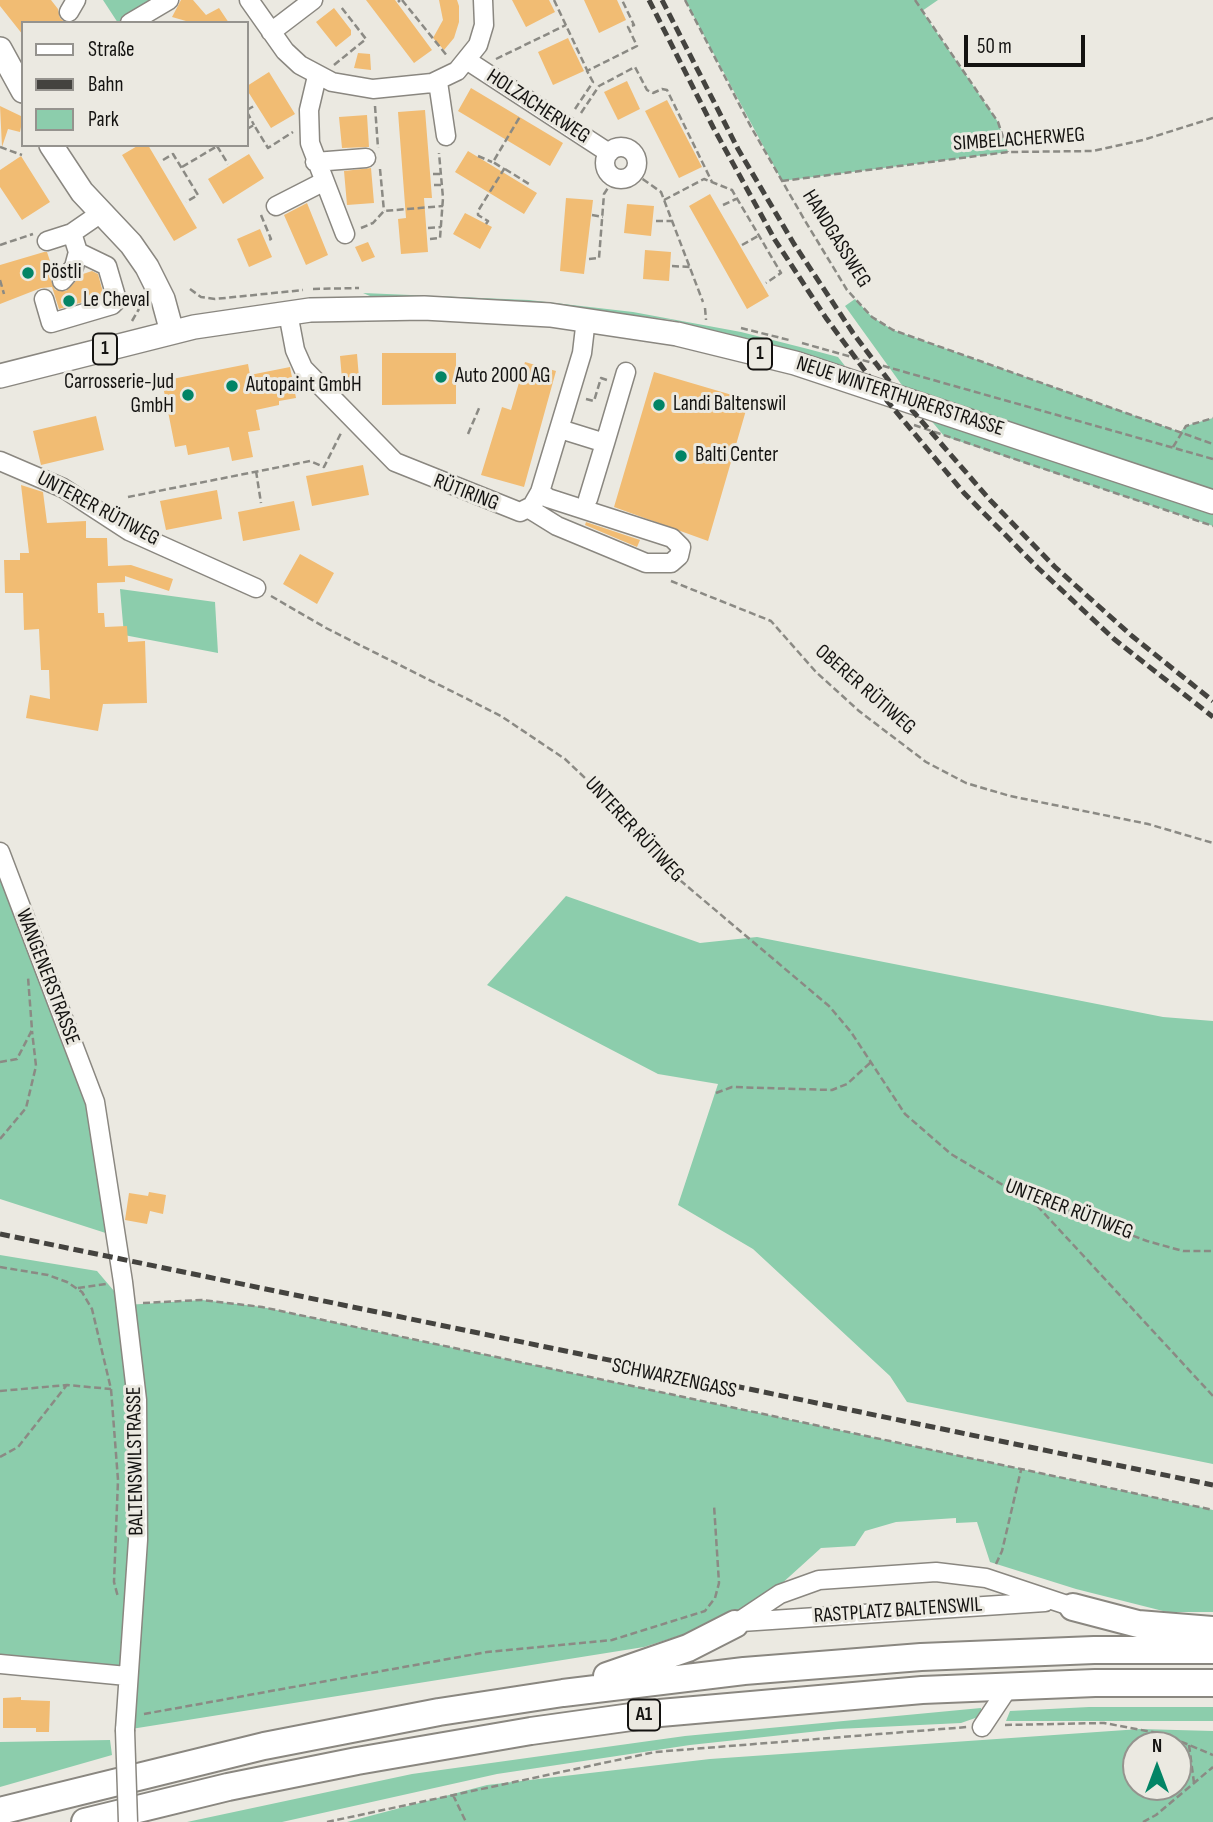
<!DOCTYPE html>
<html>
<head>
<meta charset="utf-8">
<style>
  body { margin:0 }
  #map { position:relative; width:1213px; height:1822px; overflow:hidden; background:#ebe9e1; font-family:"Sofia Sans Condensed",sans-serif }
  canvas { display:block }
  .legend { position:absolute; left:21px; top:21px; width:228px; height:126px; box-sizing:border-box; background:#ebe9e1; border:2px solid #95938e; margin:0; padding:9px 12px; list-style:none; font-size:21px; color:#141311 }
  .legend li { display:flex; align-items:center; gap:14px; height:35px }
  .legend b { width:35px; border:2px solid #95938e }
  .north { position:absolute; left:1122px; top:1731px; width:70px; height:70px; box-sizing:border-box; background:#ebe9e1; border:2px solid #95938e; border-radius:50%; rotate:0deg; font-size:19px; font-weight:700; line-height:28px; text-align:center; color:#141311 }
  .north::after { content:''; display:block; margin:auto; width:24px; height:32px; background:#028465; clip-path:polygon(50% 0,100% 100%,50% 72%,0 100%) }
  .scale { position:absolute; left:964px; top:35px; width:121px; height:32px; box-sizing:border-box; border:4px solid #141311; border-top:0; padding-left:9px; font-size:21px; line-height:24px; white-space:nowrap; color:#141311; -webkit-text-stroke:5px #ebe9e1; paint-order:stroke }
</style>
</head>
<body>
<div id="map">
<canvas width="1213" height="1822"></canvas>
<ul class="legend">
<li><b style="height:9px;background:#fff"></b>Straße</li>
<li><b style="height:9px;background:#44433f"></b>Bahn</li>
<li><b style="height:19px;background:#8ccdac"></b>Park</li>
</ul>
<div class="north">N</div>
<div class="scale">50 m</div>
</div>
<script>
const ctx = document.querySelector('canvas').getContext('2d');
ctx.lineJoin = 'round';
function fillPath(path, color) { ctx.fillStyle = color; ctx.fill(path, 'evenodd'); }
const poly = rows => new Path2D(rows.map(r => 'M' + r).join(''));
function strokePath(path, color, width, dash) { ctx.strokeStyle = color; ctx.lineWidth = width; ctx.lineCap = dash ? 'butt' : 'round'; ctx.setLineDash(dash || []); ctx.stroke(path); }
function write(font, color, halo, rows, align = 'center') {
  ctx.font = font + ' "Sofia Sans Condensed",sans-serif'; ctx.lineWidth = 6; ctx.setLineDash([]); ctx.textBaseline = 'middle'; ctx.strokeStyle = halo; ctx.fillStyle = color; for (const [text, x, y, turn = 0] of rows) {
    ctx.save(); ctx.translate(x, y); ctx.rotate((+turn || 0) * Math.PI / 180); ctx.textAlign = isNaN(turn) ? turn : align; if (halo) ctx.strokeText(text, 0, 0); ctx.fillText(text, 0, 0); ctx.restore();
  }
}
fillPath(poly([
  [103,0,156,0,118,23],
  [685,0,938,0,922,11,998,122,1008,152,782,181],
  [363,293,529,300,633,312,741,332,808,349,838,357,845,366,672,320,520,302,370,296],
  [855,299,872,317,893,330,1180,432,1186,426,1213,418,1213,526,944,436,904,388,845,306],
  [120,589,215,602,218,653,124,635],
  [0,852,95,1102,115,1236,0,1199],
  [566,896,700,943,757,937,1163,1017,1213,1021,1213,1464,907,1402,890,1376,753,1249,678,1205,718,1084,658,1074,487,985],
  [0,1255,97,1271,126,1305,202,1300,262,1307,1213,1510,1213,1612,1167,1612,1076,1589,990,1562,977,1522,956,1523,956,1518,896,1522,865,1531,855,1546,821,1548,779,1586,722,1622,644,1647,125,1730,127,1676,0,1664],
  [1089,1707,1213,1707,1213,1721,1006,1721,1010,1711],
  [981,1708,981,1716,961,1723,838,1729,690,1745,497,1774,282,1822,187,1822,412,1774,685,1736],
  [1140,1729,1213,1731,1213,1822,347,1822,487,1785,710,1759],
  [1136,1745,1178,1745,1178,1787,1136,1787],
  [110,1740,112,1755,0,1787,0,1742]
]), '#8ccdac');
fillPath(poly([
  [0,0,51,0,58,9,60,18,66,23,23,23,23,35,0,6],
  [181,0,193,0,206,15,219,8,229,23,193,23,172,17],
  [366,0,395,0,432,50,414,63],
  [439,0,457,0,459,6,459,22,454,38,444,50,433,38,443,20],
  [512,0,549,0,555,12,526,27],
  [584,0,617,0,626,20,599,33],
  [334,8,351,30,351,35,336,47,316,22],
  [568,38,584,71,553,85,538,52],
  [358,53,370,54,371,70,354,68],
  [269,72,295,114,271,128,247,90,247,86],
  [627,81,640,109,618,120,604,92],
  [471,88,563,143,550,166,458,111],
  [667,100,702,167,679,178,645,111],
  [0,106,23,117,20,132,8,129,2,147],
  [425,110,432,198,424,198,428,252,401,254,398,219,406,218,398,112],
  [367,115,369,147,342,148,339,117],
  [139,145,148,145,197,228,174,241,122,155],
  [468,151,537,193,524,214,455,172],
  [249,154,264,178,223,204,208,179],
  [21,156,50,202,22,220,0,187,0,170],
  [371,168,374,203,347,205,344,171],
  [710,194,769,296,747,309,689,206],
  [566,198,593,200,584,274,560,271],
  [307,203,328,255,306,265,284,215],
  [627,204,654,206,651,236,624,233],
  [465,213,492,227,480,249,453,234],
  [260,229,272,257,249,267,237,239],
  [368,242,375,257,362,262,355,247],
  [645,250,671,252,669,281,643,279],
  [44,252,47,252,54,273,51,280,55,290,66,291,83,274,92,271,98,274,104,296,59,309,52,287,41,288,0,304,0,265],
  [382,353,456,353,456,404,382,405],
  [357,354,359,378,342,379,340,356],
  [525,362,556,371,524,487,481,475,502,407,511,410],
  [248,364,250,375,290,367,296,398,279,401,279,405,256,410,260,430,248,432,253,457,232,461,229,447,188,455,186,445,175,447,162,381],
  [654,372,749,400,708,541,614,507],
  [96,416,104,450,41,465,33,431],
  [363,465,369,495,312,506,306,476],
  [21,485,43,492,47,523,86,521,86,538,107,538,108,566,131,565,173,579,169,591,125,576,125,582,97,583,98,613,104,613,105,627,127,626,128,642,145,641,147,703,103,704,98,731,26,718,30,695,50,699,49,670,41,670,39,629,24,630,23,593,5,593,4,560,20,560,20,553,29,553],
  [217,490,222,519,166,530,160,501],
  [294,501,300,530,243,541,238,512],
  [586,522,640,540,637,547,585,525],
  [300,554,334,573,317,604,283,584],
  [149,1192,166,1195,163,1214,150,1211,147,1224,125,1220,129,1193,148,1196],
  [21,1697,21,1700,50,1701,49,1732,36,1732,36,1728,3,1728,3,1698]
]), '#f1bc73');
const minor = poly([
  [249,0,285,51,300,65,332,82,373,89,432,83,457,71,478,45,484,25,483,0],
  [69,12,76,0],
  [130,23,169,0],
  [271,32,313,0],
  [468,61,609,153],
  [317,76,309,110,310,143,345,234],
  [438,82,446,136],
  '605 163a16 16 0 1 1 32 0a16 16 0 1 1-32 0Z',
  [315,162,366,158],
  [276,206,323,182],
  [47,241,72,233,101,213],
  [62,281,74,267,78,252],
  [44,299,51,323,112,305,117,300,107,266,78,252,72,233],
  [288,313,295,350,303,368,395,462,520,512,532,506,540,492,582,353,586,319],
  [560,429,605,443,626,372],
  [0,461,63,488,129,531,256,588],
  [588,499,605,443],
  [528,508,557,526,646,563,671,563,679,556,681,547,672,538,548,498,540,492],
  [0,852,95,1102,123,1282,137,1400,138,1540,125,1730],
  [741,1622,1045,1602],
  [735,1624,780,1594,819,1580,936,1572,986,1578,1073,1607],
  [0,1664,127,1676],
  [982,1727,1010,1685]
]);
const major = poly([
  [0,49,23,91],
  [51,145,82,192,131,244,147,267,163,299,172,332],
  [0,376,194,327,310,310,424,308,550,315,677,334,795,363,1213,502]
]);
const highway = poly([
  [1073,1607,1138,1624,1213,1630],
  [607,1676,688,1648,735,1624],
  [0,1811,264,1746,439,1712,563,1693,744,1671,921,1657,1094,1650,1213,1650],
  [85,1822,228,1787,357,1761,531,1731,660,1713,922,1690,1095,1683,1213,1683]
]);
strokePath(minor, '#8a8780', 21);
strokePath(major, '#8a8780', 26);
strokePath(highway, '#8a8780', 30);
strokePath(poly([
  [402,0,448,57],
  [554,0,587,70],
  [685,0,751,127,804,219,847,290,872,317,893,330,1213,444],
  [915,0,998,122,1008,152],
  [398,2,400,0],
  [496,59,566,25],
  [334,65,366,39,341,7],
  [375,106,378,148],
  [575,109,593,82,587,71,637,46,628,27,634,25,622,0],
  [247,110,254,106],
  [247,112,254,125],
  [581,113,599,86,635,67,647,90,653,93,662,89,667,90,712,182],
  [247,129,254,125,268,148,293,132],
  [217,146,228,164],
  [0,147,22,155],
  [478,156,492,162],
  [163,160,173,154,198,195,186,202],
  [182,167,219,145],
  [380,169,384,211],
  [505,169,529,184,528,186],
  [634,173,661,192,703,302],
  [433,174,441,174],
  [782,181,1008,152,1093,151,1143,140,1213,118],
  [434,185,442,185],
  [664,200,704,179,732,190,781,273,766,283],
  [723,205,736,199],
  [261,215,271,239,267,241],
  [592,215,603,217],
  [656,221,672,221],
  [486,224,488,221,478,215,478,211,504,169,493,162,521,115],
  [361,228,373,223,384,211,443,206],
  [428,228,441,227],
  [430,239,440,238,443,198,439,153],
  [0,245,33,234],
  [742,245,758,236],
  [589,259,599,258,604,194,615,177],
  [672,266,690,267],
  [0,280,4,294],
  [190,289,201,297,215,299,303,290],
  [313,289,359,288],
  [705,308,706,320],
  [132,321,139,309],
  [741,328,789,340],
  [802,343,1213,459],
  [586,399,594,401,601,378,607,380],
  [914,425,1213,526],
  [468,434,480,406],
  [1173,447,1186,426,1213,418],
  [256,471,261,503],
  [128,497,310,461,324,467,342,431],
  [671,581,771,621,816,672,859,711,926,762,966,783,1010,796,1148,824,1213,843],
  [271,596,326,628,501,716,565,759,604,796,675,876,829,1006,851,1032,905,1114,951,1154,1008,1188,1147,1241,1183,1251,1213,1251],
  [0,1062,17,1059,32,1030,28,977],
  [716,1093,732,1087,832,1090,847,1084,870,1063],
  [0,1139,26,1108,36,1066,32,1031],
  [1030,1198,1213,1396],
  [0,1267,48,1275,67,1282,82,1292,92,1309,111,1389,118,1480,114,1582,118,1597],
  [78,1288,106,1284],
  [143,1303,202,1300,262,1307,1213,1510],
  [0,1391,67,1385,111,1389],
  [0,1457,18,1447,66,1386],
  [996,1564,1002,1551,1021,1470],
  [144,1714,487,1652,612,1640,705,1611,715,1598,719,1583,714,1505],
  [1005,1725,1104,1723,1163,1734,1213,1755],
  [1189,1745,1194,1783],
  [453,1795,466,1822],
  [327,1822,655,1752,967,1727],
  [1143,1822,1156,1815,1213,1767]
]), '#8b8a84', 2.5, [7, 3.5]);
strokePath(minor, '#fff', 18);
strokePath(major, '#fff', 23);
strokePath(highway, '#fff', 26);
strokePath(poly([
  [649,0,713,127,775,240,826,318,888,402,964,493,1038,568,1114,639,1213,717],
  [662,0,738,149,794,244,853,333,905,402,990,500,1055,567,1132,636,1213,701],
  [0,1234,1213,1485]
]), '#44433f', 5, [10, 5]);
const minorBridge = poly([
  [125,1730,128,1822]
]);
strokePath(minorBridge, '#8a8780', 21, []);
strokePath(minorBridge, '#fff', 18);
for (const [x, y, r, color] of [
  [28,273,7,"#028465"],
  [69,301,7,"#028465"],
  [441,377,7,"#028465"],
  [232,386,7,"#028465"],
  [188,395,7,"#028465"],
  [659,405,7,"#028465"],
  [681,456,7,"#028465"]
]) { const dot = new Path2D(); dot.arc(x, y, r, 0, 2 * Math.PI); ctx.fillStyle = color; ctx.fill(dot); strokePath(dot, '#ebe9e1', 2.5); }
for (const [x, y, w] of [
  [105,349,24],
  [760,354,24],
  [644,1715,32]
]) { const box = new Path2D(); box.roundRect(x - w / 2, y - 15.5, w, 31, 5); ctx.fillStyle = '#ebe9e1'; ctx.fill(box); strokePath(box, '#141311', 2); }
write('bold 19px', '#141311', null, [
  ["1",105,349],
  ["1",760,354],
  ["A1",644,1715]
]);
write('21px', '#141311', '#ebe9e1', [
  ["HOLZACHERWEG",538,107,33],
  ["SIMBELACHERWEG",1019,140,-4],
  ["HANDGASSWEG",836,239,58],
  ["NEUE WINTERTHURERSTRASSE",900,397,18],
  ["RÜTIRING",466,493,21],
  ["UNTERER RÜTIWEG",98,509,28],
  ["OBERER RÜTIWEG",865,690,41],
  ["UNTERER RÜTIWEG",634,830,47],
  ["WANGENERSTRASSE",47,977,69],
  ["UNTERER RÜTIWEG",1069,1210,21],
  ["SCHWARZENGASS",674,1379,12],
  ["BALTENSWILSTRASSE",136,1461,-91],
  ["RASTPLATZ BALTENSWIL",898,1611,-4]
]);
write('21px', '#141311', '#ebe9e1', [
  ["Pöstli",42,273],
  ["Le Cheval",83,301],
  ["Auto 2000 AG",455,377],
  ["Carrosserie-Jud",174,383,"right"],
  ["GmbH",174,407,"right"],
  ["Autopaint GmbH",246,386],
  ["Landi Baltenswil",673,405],
  ["Balti Center",695,456]
], 'left');
</script>
</body>
</html>
